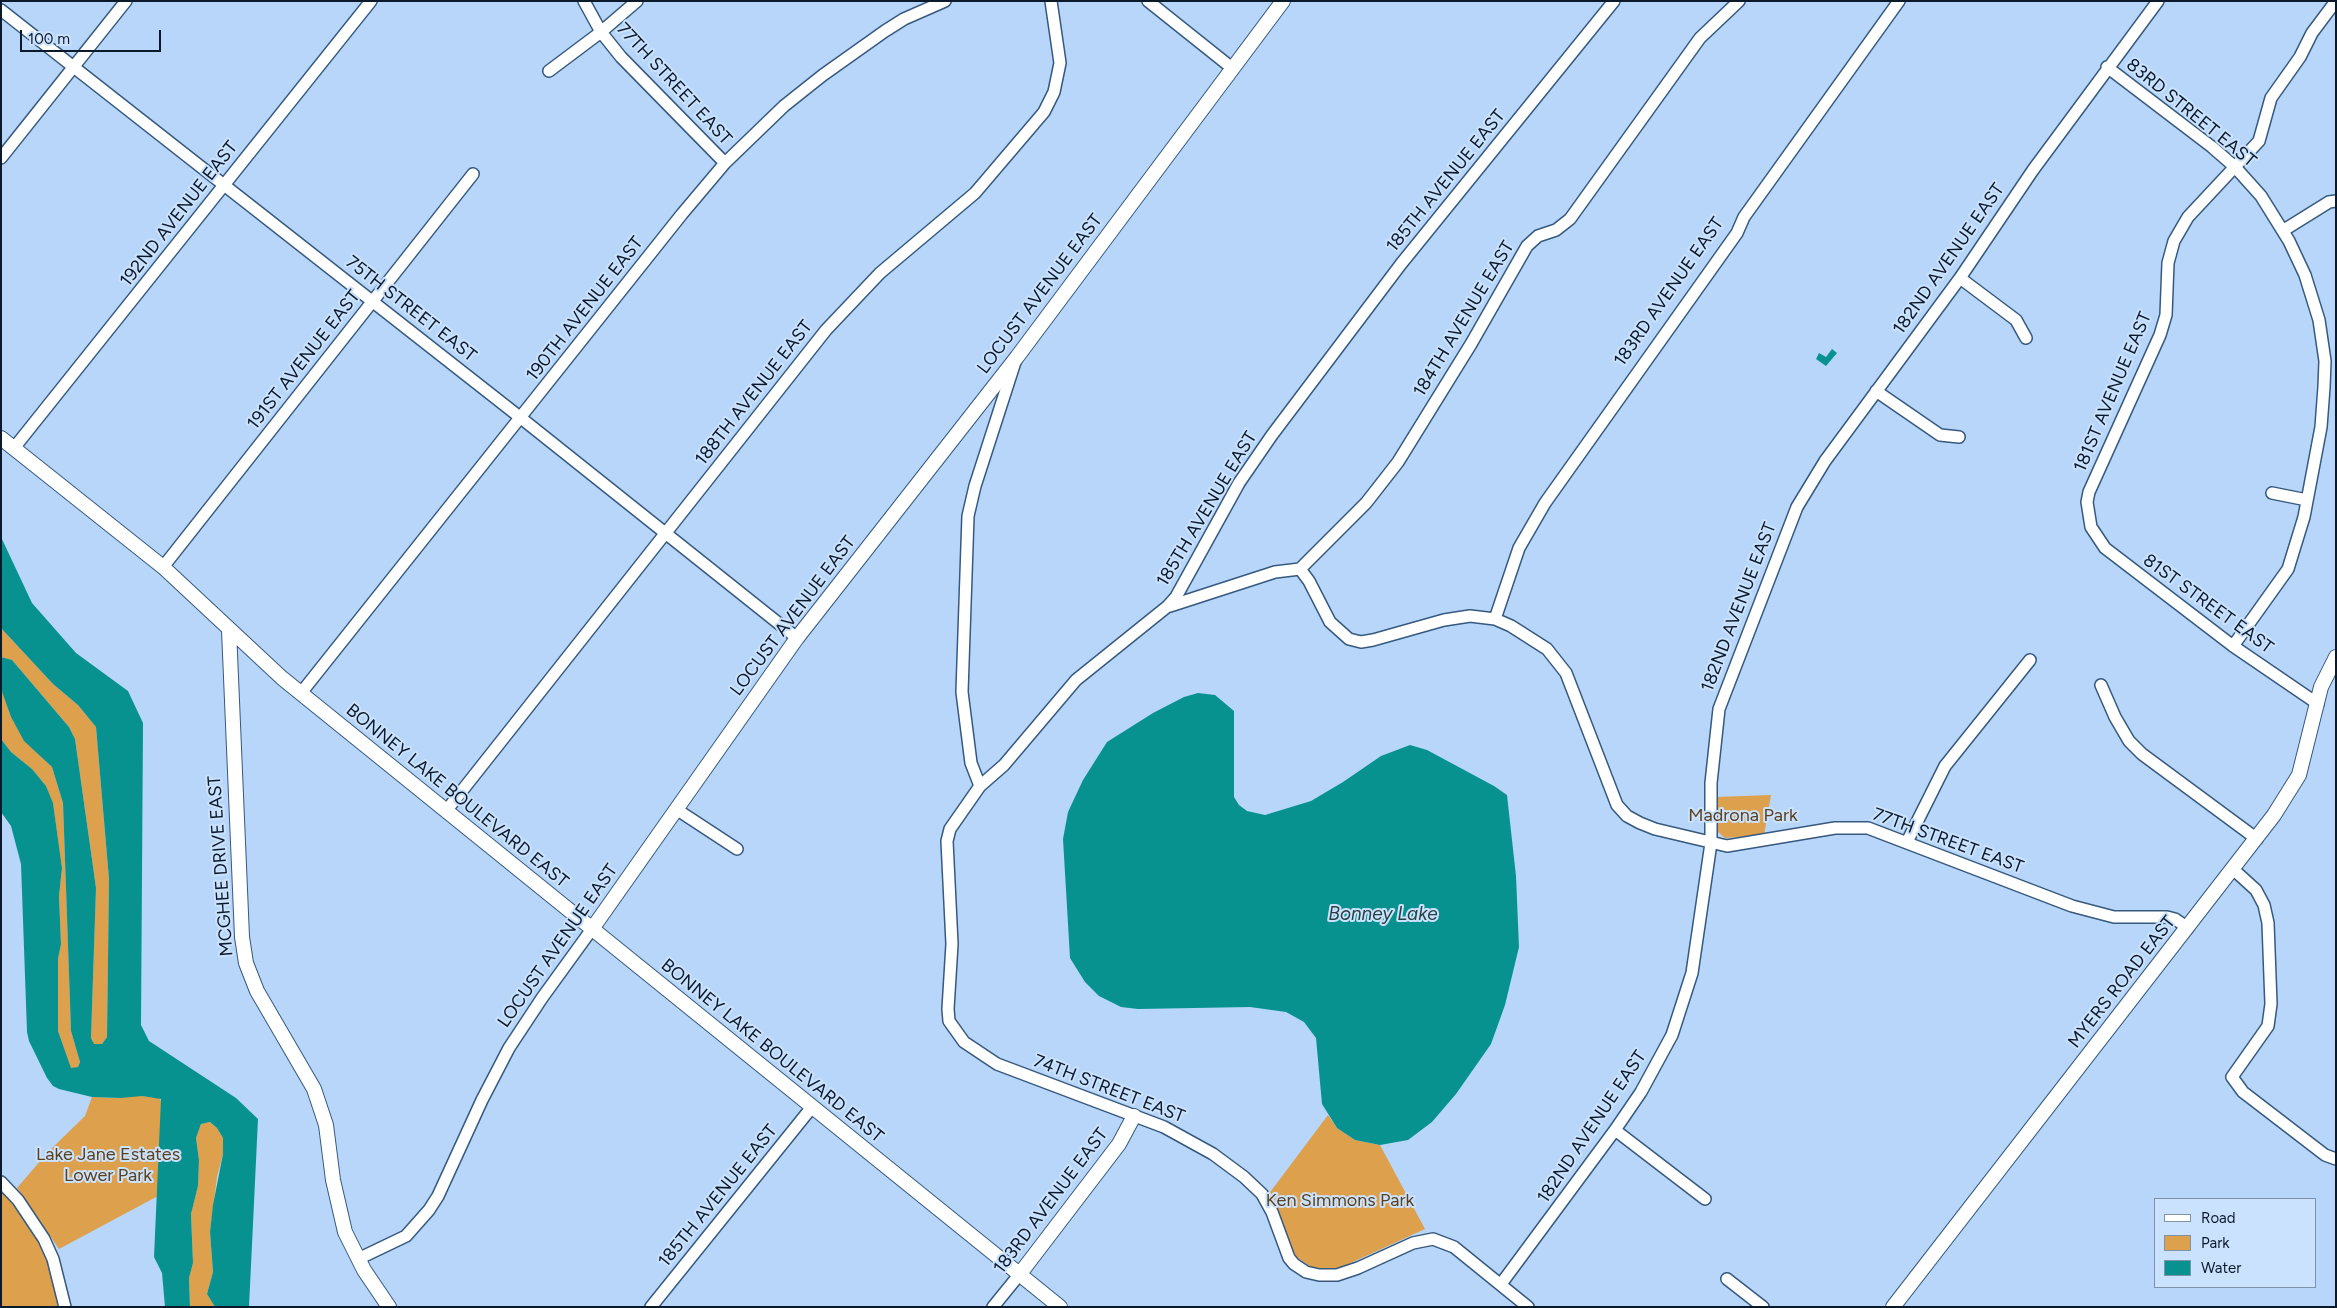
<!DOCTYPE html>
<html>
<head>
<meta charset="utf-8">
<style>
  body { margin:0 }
  #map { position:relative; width:2337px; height:1308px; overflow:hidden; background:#b7d6fa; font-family:Figtree,sans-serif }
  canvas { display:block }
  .frame { position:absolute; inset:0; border:2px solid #0b1a2a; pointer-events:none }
  .legend { position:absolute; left:2154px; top:1198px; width:162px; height:90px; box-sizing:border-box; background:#cbe2fe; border:1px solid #7e92a9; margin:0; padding:6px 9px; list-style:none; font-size:15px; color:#0b1a2a }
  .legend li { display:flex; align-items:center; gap:10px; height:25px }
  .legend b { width:25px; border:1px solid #7e92a9 }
  .scale { position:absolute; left:20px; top:30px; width:141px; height:22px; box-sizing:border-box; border:2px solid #0b1a2a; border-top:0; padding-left:6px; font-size:15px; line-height:18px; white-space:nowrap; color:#0b1a2a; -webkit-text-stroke:4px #cbe2fe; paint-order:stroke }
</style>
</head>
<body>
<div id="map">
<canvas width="2337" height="1308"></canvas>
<div class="frame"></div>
<ul class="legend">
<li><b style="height:6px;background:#fff"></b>Road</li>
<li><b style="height:14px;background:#dda04c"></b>Park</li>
<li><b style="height:14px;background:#08928f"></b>Water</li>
</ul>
<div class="scale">100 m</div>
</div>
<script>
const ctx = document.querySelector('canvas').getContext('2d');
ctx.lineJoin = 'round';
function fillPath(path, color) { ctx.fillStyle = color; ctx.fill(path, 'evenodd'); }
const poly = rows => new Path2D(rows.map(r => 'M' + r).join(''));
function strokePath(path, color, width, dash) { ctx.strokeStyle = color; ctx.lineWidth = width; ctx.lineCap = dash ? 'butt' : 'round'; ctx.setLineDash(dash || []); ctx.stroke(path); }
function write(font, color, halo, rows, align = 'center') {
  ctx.font = font + ' Figtree,sans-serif'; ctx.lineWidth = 4; ctx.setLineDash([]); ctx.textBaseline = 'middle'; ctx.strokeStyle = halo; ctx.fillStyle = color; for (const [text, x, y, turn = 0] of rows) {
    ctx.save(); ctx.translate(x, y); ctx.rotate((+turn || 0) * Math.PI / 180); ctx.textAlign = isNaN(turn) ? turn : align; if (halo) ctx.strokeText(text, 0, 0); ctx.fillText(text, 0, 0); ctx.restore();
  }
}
fillPath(poly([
  [1,628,53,684,78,705,96,727,109,879,107,1037,102,1044,93,1044,91,1038,96,888,75,739,69,727,12,660,1,657],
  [1,688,11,717,24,740,52,767,63,803,71,1031,80,1062,78,1067,71,1069,58,1031,58,959,61,944,59,896,62,868,53,804,46,786,32,769,11,752,1,739],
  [1771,795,1764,835,1725,838,1717,831,1716,797],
  [134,1095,159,1098,162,1102,158,1196,59,1249,17,1188,47,1153,85,1116,92,1097,121,1098],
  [1328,1115,1337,1128,1355,1140,1380,1145,1425,1229,1344,1266,1331,1270,1311,1267,1295,1256,1291,1251,1278,1210,1268,1195],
  [210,1122,217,1128,223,1138,223,1154,217,1177,210,1232,213,1272,207,1294,215,1307,190,1307,189,1278,193,1263,191,1214,198,1186,199,1160,196,1138,201,1124],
  [1,1190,20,1213,43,1249,57,1289,60,1307,1,1307]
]), '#dda04c');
fillPath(poly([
  [1832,349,1837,353,1826,366,1816,359,1819,353,1826,357],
  [1,537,32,603,76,653,128,691,143,723,141,1025,149,1041,236,1098,258,1119,249,1307,215,1307,207,1294,213,1272,210,1232,213,1205,223,1154,223,1138,217,1128,210,1122,201,1124,196,1138,199,1160,198,1186,191,1214,193,1263,189,1278,190,1307,165,1307,162,1273,154,1257,161,1099,142,1096,121,1098,92,1097,59,1089,53,1086,47,1078,29,1041,27,1032,21,864,11,826,1,812,1,739,11,752,32,769,46,786,53,803,62,868,59,896,61,944,58,959,58,1031,71,1068,78,1067,80,1062,71,1031,63,803,52,767,24,741,11,717,1,689,1,657,12,660,69,727,75,739,96,888,91,1038,94,1044,102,1044,107,1037,109,879,96,727,78,705,53,684,1,628],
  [1198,693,1215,695,1234,711,1234,797,1239,805,1247,811,1265,815,1311,801,1343,782,1381,756,1410,745,1427,750,1494,786,1507,795,1516,876,1519,947,1505,1005,1491,1044,1456,1094,1432,1122,1408,1140,1380,1145,1355,1140,1337,1128,1322,1104,1316,1038,1304,1022,1286,1012,1250,1007,1138,1009,1121,1007,1099,996,1085,982,1070,958,1063,839,1068,812,1083,780,1107,742,1153,713,1184,697]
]), '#08928f');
const minor = poly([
  [584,1,601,32,621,57,725,163],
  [1148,1,1232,68],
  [1,10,521,418,797,638],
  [2107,67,2212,147,2235,167,2261,196,2289,241,2305,275,2319,320,2325,361,2324,387,2321,427,2304,517,2288,569,2233,646],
  [549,71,601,32,637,1],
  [1,158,126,1],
  [2284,230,2329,202,2336,201],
  [1960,278,2016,320,2026,338],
  [1876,391,1940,435,1959,437],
  [14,448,371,1],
  [2272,493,2307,500],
  [163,567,473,174],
  [1300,569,1309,581,1330,622,1349,639,1361,642,1373,640,1444,620,1470,616,1495,619,1511,626,1547,649,1566,673,1617,805,1627,816,1640,823,1655,829,1727,846,1835,828,1868,828,2072,906,2114,917,2167,917,2175,919,2188,928],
  [1300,569,1366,503,1398,462,1471,344,1527,246,1538,236,1556,230,1570,219,1700,38,1739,1],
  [1170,606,1275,572,1300,569],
  [1495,619,1519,548,1545,503,1737,233,1744,217,1899,1],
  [2101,685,2115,717,2129,741,2142,754,2257,839],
  [301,693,682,214,725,163,784,106,823,75,885,31,904,19,945,1],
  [2318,704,2233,646,2105,548,2091,527,2087,502,2089,492,2160,335,2166,315,2168,263,2174,241,2188,217,2259,141,2271,98,2300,57,2312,33,2336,1],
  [980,786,971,763,962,692,968,516,975,486,1015,362],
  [676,809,737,849],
  [446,811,826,330,880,273,975,193,1044,112,1054,92,1060,63,1051,1],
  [1907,842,1945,766,2030,660],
  [2234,870,2256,890,2264,905,2268,923,2271,1004,2268,1026,2232,1077,2243,1092,2325,1155,2336,1159],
  [1615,1130,1705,1199],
  [1,1182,18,1200,44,1239,53,1259,65,1307],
  [358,1259,406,1236,429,1210,438,1196,482,1100,509,1048,542,998,592,929],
  [1727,1279,1763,1307],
  [1501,1284,1615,1130,1641,1092,1672,1035,1692,973,1711,843,1711,783,1719,709,1797,507,1825,461,1960,278,2033,170,2158,1],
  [651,1307,812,1107],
  [993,1307,1019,1275],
  [1528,1307,1454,1247,1433,1239,1413,1243,1358,1268,1337,1275,1319,1275,1306,1272,1294,1264,1289,1258,1272,1212,1262,1194,1244,1177,1213,1154,1164,1127,997,1064,964,1042,949,1021,948,1009,952,944,947,841,950,829,980,786,1004,765,1076,680,1168,606,1176,597,1239,483,1272,435,1401,264,1614,1]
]);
const tertiary = poly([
  [1,438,163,567,282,678,1060,1307],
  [229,630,242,937,246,963,257,991,314,1089,326,1125,333,1180,345,1232,364,1270,389,1307],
  [592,929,797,638,1017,357,1283,1],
  [1019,1275,1119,1144,1134,1116],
  [1893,1307,2274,815,2299,775,2321,687,2336,657]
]);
strokePath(minor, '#36597f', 14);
strokePath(tertiary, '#36597f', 16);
strokePath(minor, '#fff', 11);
strokePath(tertiary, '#fff', 14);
write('18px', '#0b1a2a', '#cbe2fe', [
  ["77TH STREET EAST",674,84,47],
  ["83RD STREET EAST",2191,113,39],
  ["185TH AVENUE EAST",1446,181,-51],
  ["192ND AVENUE EAST",179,214,-52],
  ["182ND AVENUE EAST",1949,259,-55],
  ["183RD AVENUE EAST",1669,292,-55],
  ["LOCUST AVENUE EAST",1040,294,-53],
  ["75TH STREET EAST",411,309,38],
  ["190TH AVENUE EAST",585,309,-52],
  ["184TH AVENUE EAST",1464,319,-59],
  ["191ST AVENUE EAST",304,360,-52],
  ["181ST AVENUE EAST",2113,392,-67],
  ["188TH AVENUE EAST",754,393,-52],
  ["185TH AVENUE EAST",1207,509,-59],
  ["81ST STREET EAST",2208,604,36],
  ["182ND AVENUE EAST",1739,607,-69],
  ["LOCUST AVENUE EAST",793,616,-53],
  ["BONNEY LAKE BOULEVARD EAST",457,796,39],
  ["77TH STREET EAST",1948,841,20],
  ["MCGHEE DRIVE EAST",221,866,-94],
  ["LOCUST AVENUE EAST",558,946,-55],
  ["MYERS ROAD EAST",2122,982,-52],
  ["BONNEY LAKE BOULEVARD EAST",772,1051,39],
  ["74TH STREET EAST",1109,1089,21],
  ["182ND AVENUE EAST",1592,1127,-56],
  ["185TH AVENUE EAST",718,1196,-51],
  ["183RD AVENUE EAST",1051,1201,-53]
]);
write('18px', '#5b411d', '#cbe2fe', [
  ["Madrona Park",1743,816],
  ["Lake Jane Estates",108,1155],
  ["Lower Park",108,1176],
  ["Ken Simmons Park",1340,1201]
]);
write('italic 19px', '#284140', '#cbe2fe', [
  ["Bonney Lake",1383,914]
]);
</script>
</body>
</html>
